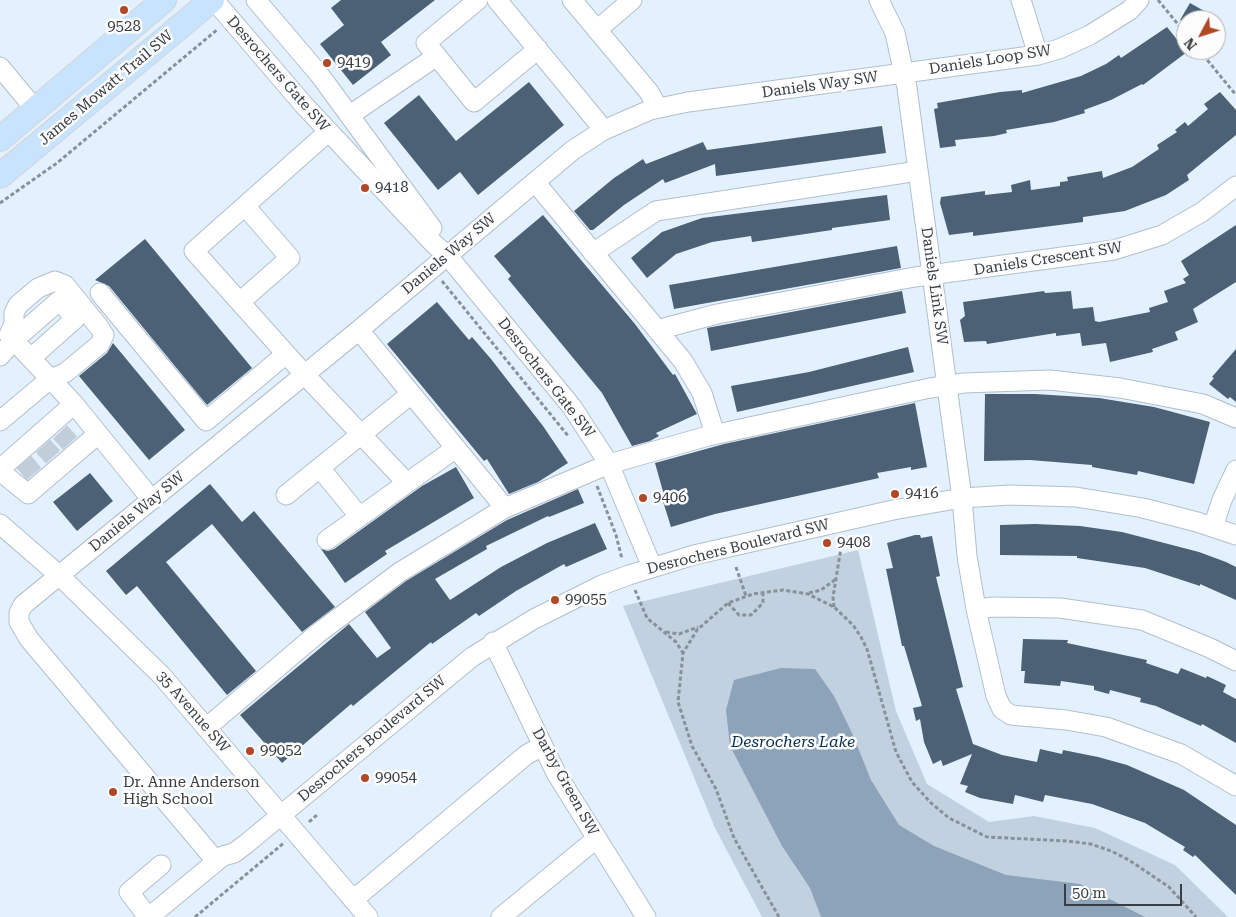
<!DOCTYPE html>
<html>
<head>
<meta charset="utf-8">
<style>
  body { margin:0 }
  #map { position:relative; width:1236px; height:917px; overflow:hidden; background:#e3f1ff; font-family:"Roboto Serif",serif }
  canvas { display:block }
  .north { position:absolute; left:1176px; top:10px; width:50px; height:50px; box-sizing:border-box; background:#fcfcfc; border:1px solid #aeb0b2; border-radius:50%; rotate:230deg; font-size:14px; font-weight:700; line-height:20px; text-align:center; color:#383e43 }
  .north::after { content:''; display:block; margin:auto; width:18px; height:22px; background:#b04826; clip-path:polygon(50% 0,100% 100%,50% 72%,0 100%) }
  .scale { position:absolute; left:1064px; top:884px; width:118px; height:22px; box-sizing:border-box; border:2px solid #383e43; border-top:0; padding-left:6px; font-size:15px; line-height:18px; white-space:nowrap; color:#383e43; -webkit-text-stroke:4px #fcfcfc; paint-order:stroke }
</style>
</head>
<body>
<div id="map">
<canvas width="1236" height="917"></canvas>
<div class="north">N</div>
<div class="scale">50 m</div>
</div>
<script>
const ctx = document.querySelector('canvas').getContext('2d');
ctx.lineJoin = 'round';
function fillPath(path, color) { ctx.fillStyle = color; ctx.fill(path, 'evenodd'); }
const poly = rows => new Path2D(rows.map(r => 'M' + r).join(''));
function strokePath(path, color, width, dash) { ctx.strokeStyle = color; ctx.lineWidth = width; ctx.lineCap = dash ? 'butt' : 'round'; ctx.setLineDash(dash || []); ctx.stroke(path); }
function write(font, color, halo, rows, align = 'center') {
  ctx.font = font + ' "Roboto Serif",serif'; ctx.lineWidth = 5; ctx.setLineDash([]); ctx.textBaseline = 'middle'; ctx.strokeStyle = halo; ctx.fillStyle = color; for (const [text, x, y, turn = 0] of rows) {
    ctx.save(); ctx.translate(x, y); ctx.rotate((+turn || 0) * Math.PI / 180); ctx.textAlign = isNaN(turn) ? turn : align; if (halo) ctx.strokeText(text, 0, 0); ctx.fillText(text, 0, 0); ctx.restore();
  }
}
fillPath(poly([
  [858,550,896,711,927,784,989,822,1034,816,1095,828,1175,865,1228,917,762,917,715,828,623,606]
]), '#c2d1e0');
fillPath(poly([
  [781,668,815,669,834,696,852,733,871,780,899,825,934,846,1006,875,1080,884,1145,917,821,917,810,888,782,846,730,746,726,710,734,680]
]), '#8da3b9');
fillPath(poly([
  [341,0,435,0,381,42,391,55,353,85,320,44,344,25,331,8],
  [1190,3,1220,20,1180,20],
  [1167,27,1187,52,1143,85,1142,84,1111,100,1084,110,1085,113,1054,122,1006,130,1007,133,994,136,955,140,956,146,940,148,934,109,938,108,937,103,1000,92,1022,90,1022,93,1081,76,1106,64,1119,55,1121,58],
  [529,82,564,125,478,195,460,172,438,190,384,123,419,95,456,141],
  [1220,92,1236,110,1236,135,1187,175,1189,180,1166,195,1125,211,1083,217,1083,222,973,236,973,232,949,235,940,203,941,197,985,191,985,195,1012,192,1011,185,1030,180,1031,190,1060,186,1060,182,1068,181,1067,177,1102,171,1103,178,1132,167,1159,149,1157,145,1177,132,1175,130,1185,122,1188,126,1208,109,1204,104],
  [882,126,886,153,716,176,715,164,665,183,663,179,624,205,593,230,590,230,574,211,614,178,643,159,646,164,703,142,707,150],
  [887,195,890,220,832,228,832,230,752,242,751,236,712,242,676,254,647,278,631,258,662,232,702,218],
  [543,215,635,324,673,375,675,374,697,414,656,433,659,436,650,441,632,446,602,393,508,279,511,276,494,256],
  [1236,225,1236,282,1193,309,1198,322,1175,332,1178,340,1152,349,1153,352,1110,362,1106,343,1082,346,1080,333,1056,336,1056,333,987,344,986,341,964,342,960,320,965,316,963,302,1044,291,1045,293,1071,291,1073,309,1093,307,1095,321,1099,322,1150,312,1149,308,1168,302,1164,291,1186,283,1183,279,1189,275,1181,261],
  [145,239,252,368,207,405,109,286,95,280],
  [897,246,901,268,674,309,669,285],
  [902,291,906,313,711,351,707,328],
  [437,302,469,340,472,337,491,359,543,426,568,463,538,482,509,494,487,459,484,461,387,344],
  [113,343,185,430,149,460,79,376,107,353],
  [908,347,914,372,737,412,731,386,809,372],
  [1236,349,1236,402,1230,397,1228,399,1209,384,1214,378,1212,377],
  [985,394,1035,394,1099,398,1154,407,1210,422,1194,484,1138,471,1137,475,1092,467,1092,465,1030,460,984,461],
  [915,403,927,467,911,470,911,467,877,473,879,478,715,514,671,527,661,495,664,495,655,463,724,444],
  [456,467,474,498,385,551,387,554,345,583,321,549,328,551,334,549,422,486],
  [90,473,113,501,77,531,53,502],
  [210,484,242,522,254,511,335,607,302,632,212,524,166,562,256,671,227,695,137,586,126,595,106,571],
  [578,489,584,503,549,517,548,516,486,546,487,549,435,579,450,600,501,567,547,543,595,523,607,549,566,567,564,564,516,591,479,616,476,613,432,644,431,642,353,706,351,704,282,763,240,715,349,624,377,658,391,648,365,612,406,581,507,520],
  [1035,524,1080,526,1122,532,1199,552,1226,562,1236,567,1236,600,1200,584,1200,586,1145,568,1077,558,1077,556,1000,555,1000,525],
  [915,535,920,535,921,538,932,536,940,576,936,577,963,687,956,689,973,744,1002,755,1037,762,1040,749,1062,754,1063,750,1098,757,1127,765,1184,790,1236,825,1236,895,1195,855,1193,857,1183,850,1185,847,1145,823,1092,804,1045,795,1043,802,1015,795,1013,804,980,798,965,792,968,786,960,784,972,754,943,766,941,760,933,764,924,742,920,719,916,721,913,708,922,706,904,646,902,646,886,569,893,568,887,543],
  [1023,639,1068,640,1067,643,1147,660,1146,663,1178,674,1181,668,1206,678,1207,676,1226,685,1223,692,1236,699,1236,743,1202,724,1201,726,1156,706,1140,702,1141,698,1110,690,1109,694,1094,690,1094,686,1061,681,1060,686,1024,683,1025,671,1021,671]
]), '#4c6175');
strokePath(poly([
  [60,432,70,443],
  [43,446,53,457],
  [24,462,34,474]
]), '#c1cdd9', 19, [19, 9]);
const minor = poly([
  [214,0,303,104,435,245,447,255,572,407,609,464,652,567],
  [256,0,319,74,432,228],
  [478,0,426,43,474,102,538,49],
  [497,0,604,130],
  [572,0,649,92,658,108],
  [879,0,895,33,907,88,962,498,967,556,976,609,996,696,1002,709,1011,715,1066,720,1106,727,1181,754,1236,786],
  [1021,0,1038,55],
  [597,30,632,0],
  [0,67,35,109],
  [350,115,437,56],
  [328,132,194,251,305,375,406,482],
  [535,182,683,361,702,393,715,434],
  [593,253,656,211,918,171],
  [100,293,206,421,286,354],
  [240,302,290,258,245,206],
  [359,330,505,508],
  [657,330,717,314,915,277,1114,250,1162,235,1202,212,1236,186],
  [22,349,74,404],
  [0,356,14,340,60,300,75,319,31,358],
  [0,421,50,379,65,373,100,344,104,335,99,327,65,285,55,281,38,288,18,305,14,313,14,324,9,335],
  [320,468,359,516],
  [0,469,74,404,152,500],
  [0,471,28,494,98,434],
  [286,495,411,394],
  [0,524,60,576,162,676,368,917],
  [1213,527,1222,500,1236,470],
  [327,540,456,448],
  [976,609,994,607,1060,608,1142,620,1210,648,1236,661],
  [493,642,556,773,646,917],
  [206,728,317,634,400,572,505,508,609,464,708,436,930,388,964,383,1050,380,1120,388,1203,404,1236,418],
  [216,861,29,639,19,622,19,613,23,605,359,330,573,150,604,130,650,110,688,102,1038,55,1059,49,1090,35,1130,10,1139,0],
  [353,900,526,755,542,746],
  [148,917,129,892,161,865],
  [149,917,223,856,234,853,246,844,472,657,534,619,602,585,629,575,694,555,893,510,962,498,1010,495,1076,497,1143,508,1197,522,1236,535],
  [501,917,596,839]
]);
const major = poly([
  [0,139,164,0],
  [0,176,212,0]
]);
strokePath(minor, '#b2bfcc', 21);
strokePath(major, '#d3d5d6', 26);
strokePath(poly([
  [1158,0,1186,34],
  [1199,50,1236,95],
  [0,203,57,163,218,29],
  [442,281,569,437],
  [597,486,616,535,622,559],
  [736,567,746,596],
  [635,590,647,618,676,642,683,653],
  [809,593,821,590,836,579],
  [728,603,739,615,751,615,763,603,763,592],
  [834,607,833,597,841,548,839,542],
  [666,632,679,634,698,627],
  [309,822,318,814],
  [195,917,285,842],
  [779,917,734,838,716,789,692,746,678,702,683,653,697,630,728,603,753,594,783,590,808,594,834,607,853,625,861,637,867,649,896,752,912,782,931,803,949,818,987,837,1067,841,1091,844,1111,851,1129,860,1169,887,1196,917]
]), '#87919a', 3, [4, 2.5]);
strokePath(minor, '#fff', 19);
strokePath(major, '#c7e3fe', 24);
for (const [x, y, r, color] of [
  [124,10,5,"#b04826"],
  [327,63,5,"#b04826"],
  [365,188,5,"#b04826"],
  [895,494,5,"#b04826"],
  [643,498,5,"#b04826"],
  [827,543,5,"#b04826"],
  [555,600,5,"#b04826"],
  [250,751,5,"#b04826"],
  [365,778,5,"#b04826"],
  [113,792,5,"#b04826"]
]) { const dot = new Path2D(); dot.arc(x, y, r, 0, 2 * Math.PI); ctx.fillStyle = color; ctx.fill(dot); strokePath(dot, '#fcfcfc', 2); }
write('15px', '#383e43', '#fcfcfc', [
  ["9528",124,27,"center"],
  ["9419",337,63],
  ["9418",375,188],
  ["9416",905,494],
  ["9406",653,498],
  ["9408",837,543],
  ["99055",565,600],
  ["99052",260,751],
  ["99054",375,778],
  ["Dr. Anne Anderson",123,783],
  ["High School",123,800]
], 'left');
write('15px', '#383e43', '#fcfcfc', [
  ["Daniels Loop SW",990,60,-9],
  ["Desrochers Gate SW",278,74,49],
  ["Daniels Way SW",820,85,-8],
  ["James Mowatt Trail SW",106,88,-40],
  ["Daniels Way SW",449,254,-40],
  ["Daniels Crescent SW",1048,259,-9],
  ["Daniels Link SW",934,286,82],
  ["Desrochers Gate SW",546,378,52],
  ["Daniels Way SW",137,512,-39],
  ["Desrochers Boulevard SW",738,547,-14],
  ["35 Avenue SW",193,712,49],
  ["Desrochers Boulevard SW",372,739,-40],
  ["Darby Green SW",565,782,61]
]);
write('italic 16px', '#0a3050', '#fcfcfc', [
  ["Desrochers Lake",793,742]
]);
</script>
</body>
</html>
